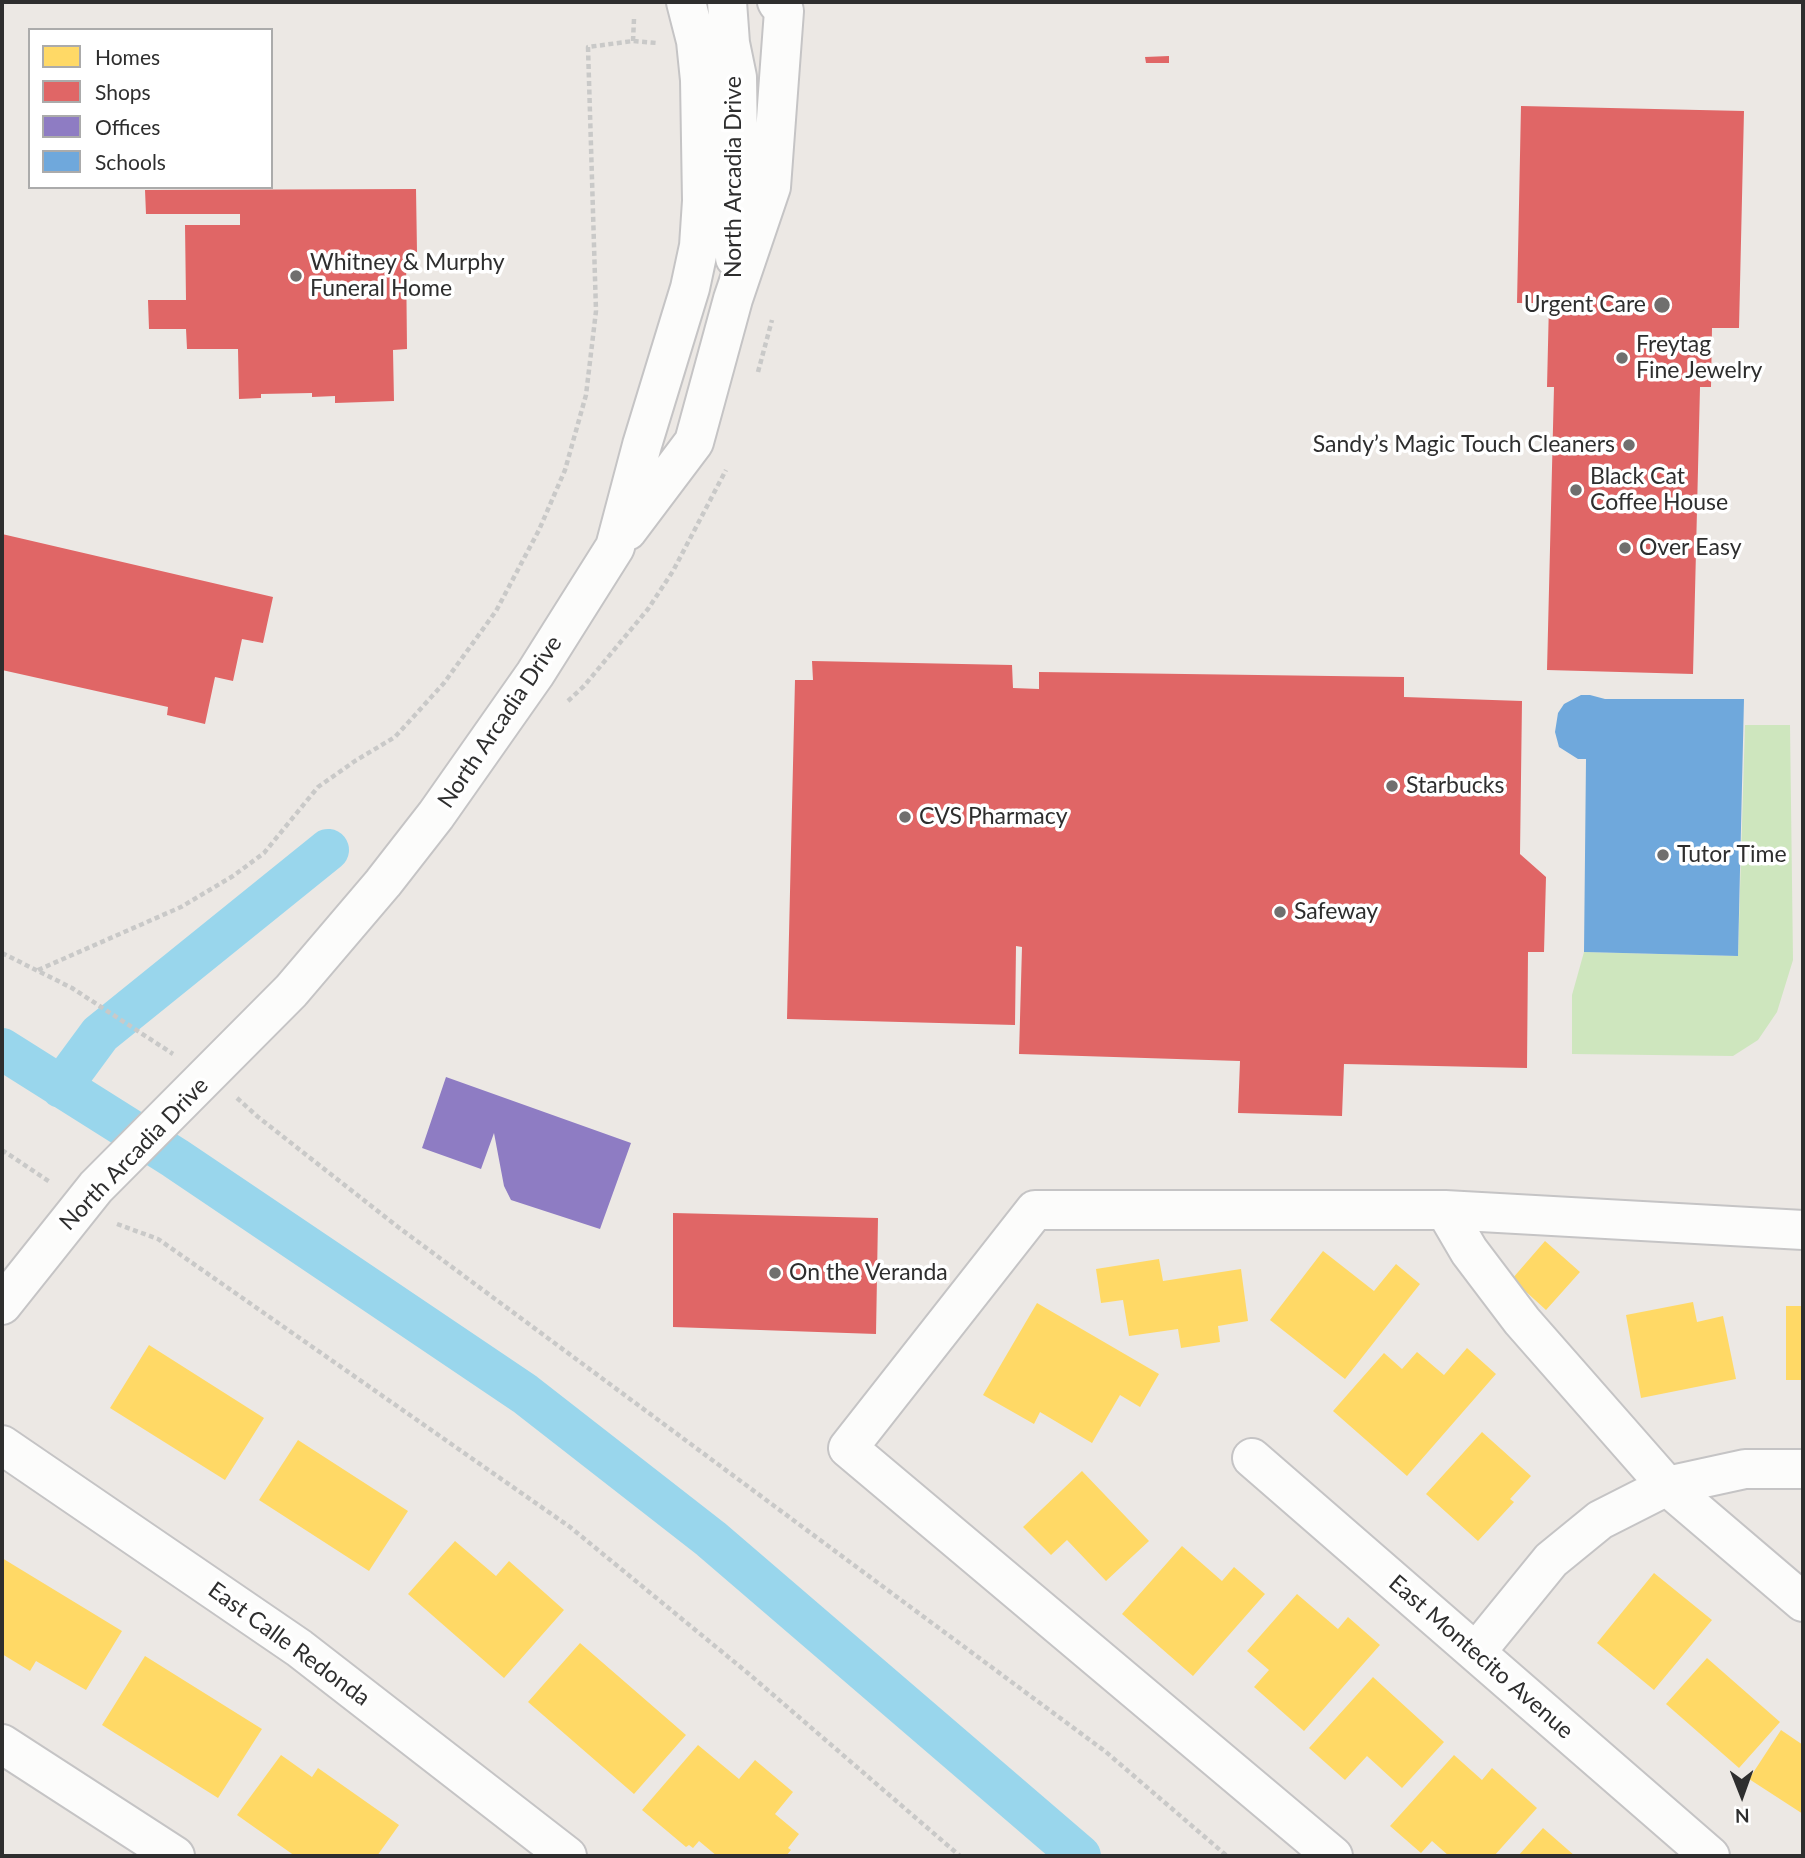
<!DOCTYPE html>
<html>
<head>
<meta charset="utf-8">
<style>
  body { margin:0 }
  #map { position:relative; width:1805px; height:1858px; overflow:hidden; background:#ece8e4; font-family:Lato,sans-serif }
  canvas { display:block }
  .frame { position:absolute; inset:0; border:4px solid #2e2e2e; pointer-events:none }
  .legend { position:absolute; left:28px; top:28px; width:245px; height:161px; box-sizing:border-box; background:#fff; border:2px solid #ababab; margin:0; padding:9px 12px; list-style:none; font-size:21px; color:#2e2e2e }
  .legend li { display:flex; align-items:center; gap:14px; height:35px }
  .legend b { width:35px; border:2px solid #ababab }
  .north { position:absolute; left:1707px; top:1760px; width:70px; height:70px; -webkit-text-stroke:5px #fff; paint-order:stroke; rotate:179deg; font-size:19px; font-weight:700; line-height:28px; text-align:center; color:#2e2e2e }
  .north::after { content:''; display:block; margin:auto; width:24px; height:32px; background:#2e2e2e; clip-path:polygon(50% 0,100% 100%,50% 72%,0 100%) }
</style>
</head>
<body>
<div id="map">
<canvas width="1805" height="1858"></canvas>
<div class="frame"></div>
<ul class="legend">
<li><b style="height:19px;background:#ffd966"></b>Homes</li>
<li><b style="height:19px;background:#e06666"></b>Shops</li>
<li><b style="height:19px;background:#8e7cc3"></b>Offices</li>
<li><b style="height:19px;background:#6fa8dc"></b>Schools</li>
</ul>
<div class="north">N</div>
</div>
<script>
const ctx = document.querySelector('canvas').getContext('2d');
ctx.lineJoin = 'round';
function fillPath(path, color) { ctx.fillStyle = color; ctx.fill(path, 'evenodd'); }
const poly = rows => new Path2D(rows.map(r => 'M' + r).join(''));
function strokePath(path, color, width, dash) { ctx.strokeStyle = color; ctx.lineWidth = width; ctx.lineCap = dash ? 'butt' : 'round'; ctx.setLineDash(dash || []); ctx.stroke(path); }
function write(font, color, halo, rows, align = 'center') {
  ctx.font = font + ' Lato,sans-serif'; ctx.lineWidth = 7; ctx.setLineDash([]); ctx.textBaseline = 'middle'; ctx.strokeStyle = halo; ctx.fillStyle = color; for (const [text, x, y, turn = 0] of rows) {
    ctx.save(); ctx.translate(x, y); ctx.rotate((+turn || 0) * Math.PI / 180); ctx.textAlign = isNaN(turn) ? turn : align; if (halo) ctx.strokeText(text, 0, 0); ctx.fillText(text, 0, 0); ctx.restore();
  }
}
fillPath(poly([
  [1745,725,1790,725,1793,960,1777,1012,1758,1040,1733,1056,1572,1054,1572,995,1584,952,1738,956]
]), '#cee6be');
fillPath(poly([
  [1545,1241,1580,1272,1546,1310,1512,1279],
  [1323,1251,1374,1291,1396,1264,1420,1284,1345,1379,1270,1320],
  [1159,1259,1163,1281,1241,1269,1248,1321,1218,1326,1220,1342,1181,1348,1178,1329,1129,1336,1123,1300,1101,1303,1096,1269],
  [1693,1302,1697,1322,1723,1316,1736,1379,1641,1398,1626,1315],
  [1037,1303,1159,1374,1140,1407,1120,1395,1092,1443,1040,1412,1034,1424,983,1395],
  [1786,1306,1803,1306,1803,1380,1786,1380],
  [149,1345,264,1418,225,1480,110,1408],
  [1467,1348,1496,1374,1407,1476,1333,1411,1384,1353,1402,1369,1417,1352,1444,1375],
  [1482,1432,1531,1476,1510,1499,1514,1502,1478,1541,1426,1494],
  [298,1440,408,1511,369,1571,259,1500],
  [1082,1471,1149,1541,1106,1581,1067,1540,1051,1555,1023,1527],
  [455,1541,496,1576,509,1561,564,1610,504,1678,408,1594],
  [1182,1546,1222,1581,1234,1567,1265,1594,1193,1676,1122,1614],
  [2,1558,122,1631,86,1690,36,1661,30,1671,2,1654],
  [1654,1573,1712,1620,1654,1690,1597,1643],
  [1297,1594,1338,1629,1348,1617,1380,1645,1304,1731,1254,1687,1269,1670,1247,1651],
  [580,1643,686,1735,634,1794,528,1702],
  [145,1656,262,1729,218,1798,102,1725],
  [1707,1658,1780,1722,1739,1768,1666,1704],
  [1373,1677,1444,1742,1402,1788,1367,1756,1345,1780,1309,1748],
  [1781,1730,1803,1745,1803,1814,1749,1779],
  [698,1745,739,1779,755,1760,793,1792,775,1814,799,1834,788,1848,791,1850,786,1856,717,1856,699,1841,693,1848,689,1845,686,1847,642,1810],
  [281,1755,312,1777,318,1768,399,1825,377,1856,295,1856,237,1815],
  [1454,1755,1482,1780,1492,1768,1537,1808,1494,1856,1449,1856,1432,1841,1421,1853,1390,1826],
  [1543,1828,1575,1856,1518,1856]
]), '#ffd966');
fillPath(poly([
  [1169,56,1169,63,1146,63,1145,57],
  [1521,106,1744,111,1739,328,1712,328,1711,387,1700,387,1693,674,1547,670,1554,387,1547,387,1549,303,1517,303],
  [416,189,417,252,406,253,407,349,393,350,394,401,335,403,335,396,312,397,312,393,261,394,261,398,239,399,238,349,187,349,186,329,149,329,148,300,186,300,185,225,240,225,240,214,146,214,145,190],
  [2,534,273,597,263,643,242,639,233,681,215,677,205,724,167,715,168,707,2,670],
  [812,661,1012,665,1013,688,1039,689,1039,672,1404,677,1404,697,1522,701,1520,854,1546,877,1544,952,1528,952,1527,1068,1344,1064,1342,1116,1238,1113,1240,1061,1019,1054,1022,947,1016,946,1015,1025,787,1019,795,680,813,680],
  [673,1213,878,1218,876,1334,673,1327]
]), '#e06666');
fillPath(poly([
  [446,1077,631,1143,600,1229,511,1200,504,1186,494,1133,481,1169,422,1148]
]), '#8e7cc3');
fillPath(poly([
  [1581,695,1590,695,1605,699,1744,699,1738,956,1584,952,1586,759,1578,759,1559,747,1555,732,1558,713,1564,704]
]), '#6fa8dc');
strokePath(poly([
  [2,1049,175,1158,525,1394,711,1539,1080,1856],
  [61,1087,100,1034,328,850]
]), '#99d6ec', 42);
const minor = poly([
  [727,2,730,43,737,77,738,144,735,258],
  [627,531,694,442,733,299,771,187,784,11,777,2],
  [1445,1210,1469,1251,1522,1321,1667,1486,1803,1602],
  [2,1305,96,1187,291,991,383,883,436,815,535,674,615,547,642,445,690,288,699,246,702,201,700,80,696,41,686,2],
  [2,1445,299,1648,567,1856],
  [1252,1458,1710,1856],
  [1476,1652,1551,1560,1600,1520,1667,1486,1745,1469,1803,1469],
  [2,1744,175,1856],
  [1333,1856,848,1448,1035,1210,1445,1210,1803,1230]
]);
strokePath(minor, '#c5c4c5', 42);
strokePath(poly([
  [633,41,634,19],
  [758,372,772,320],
  [568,701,584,686,648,609,673,571,726,470],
  [2,953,72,988,173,1054],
  [38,970,181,907,233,876,264,853,318,787,355,761,395,737,444,683,496,611,539,530,565,470,586,395,596,311,588,47,633,41,657,43],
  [237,1098,258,1117,398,1227,1106,1752,1227,1856],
  [2,1150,50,1182],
  [117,1224,158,1239,570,1527,749,1674,960,1856]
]), '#c9c9c8', 4.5, [5, 3.5]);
strokePath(minor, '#fcfcfb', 38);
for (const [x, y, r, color] of [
  [296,276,7,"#706f6e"],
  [1662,305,9,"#706f6e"],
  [1622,358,7,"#706f6e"],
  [1629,445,7,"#706f6e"],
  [1576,490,7,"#706f6e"],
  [1625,548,7,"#706f6e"],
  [1392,786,7,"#706f6e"],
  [905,817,7,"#706f6e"],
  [1663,855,7,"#706f6e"],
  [1280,912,7,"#706f6e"],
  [775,1273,7,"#706f6e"]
]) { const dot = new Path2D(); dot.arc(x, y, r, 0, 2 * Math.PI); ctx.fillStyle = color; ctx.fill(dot); strokePath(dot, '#fff', 2.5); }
write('23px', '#2e2e2e', '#fff', [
  ["North Arcadia Drive",734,177,-90],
  ["North Arcadia Drive",500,722,-56],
  ["North Arcadia Drive",134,1154,-46],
  ["East Calle Redonda",289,1644,36],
  ["East Montecito Avenue",1481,1657,41]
]);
write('23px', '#2e2e2e', '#fff', [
  ["Whitney & Murphy",310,263],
  ["Funeral Home",310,289],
  ["Urgent Care",1646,305,"right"],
  ["Freytag",1636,345],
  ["Fine Jewelry",1636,371],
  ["Sandy’s Magic Touch Cleaners",1615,445,"right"],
  ["Black Cat",1590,477],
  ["Coffee House",1590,503],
  ["Over Easy",1639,548],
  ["Starbucks",1406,786],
  ["CVS Pharmacy",919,817],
  ["Tutor Time",1677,855],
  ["Safeway",1294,912],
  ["On the Veranda",789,1273]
], 'left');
</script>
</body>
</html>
